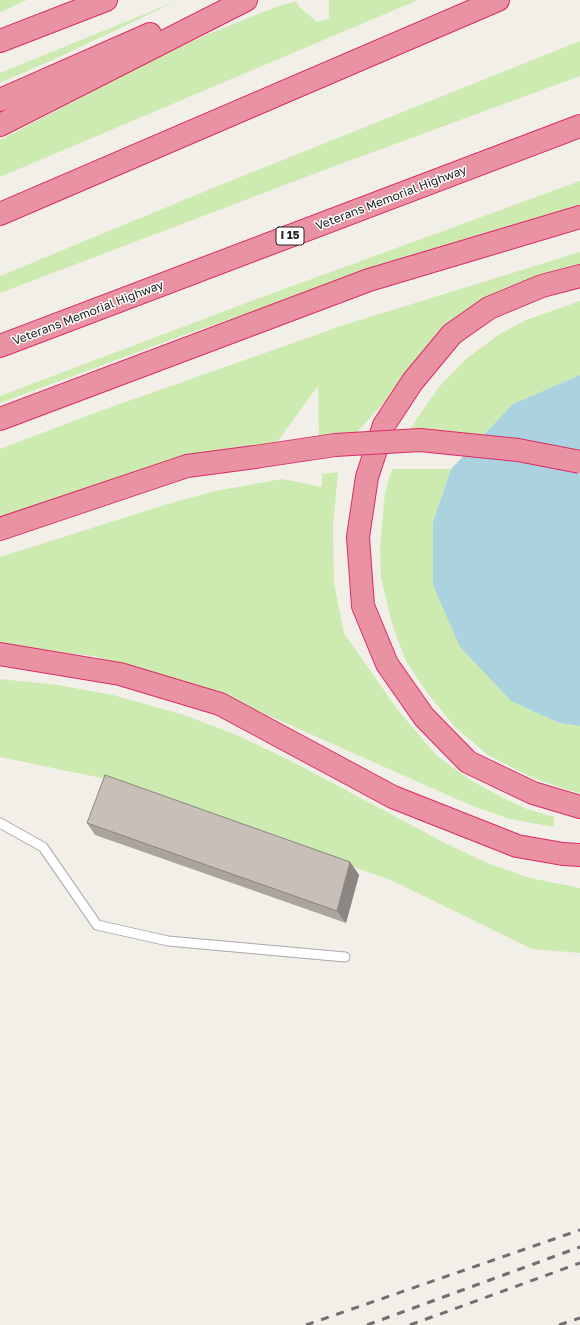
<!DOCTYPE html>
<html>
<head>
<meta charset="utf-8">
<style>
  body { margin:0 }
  canvas { display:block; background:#f2efe9 }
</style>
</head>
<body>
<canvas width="580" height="1325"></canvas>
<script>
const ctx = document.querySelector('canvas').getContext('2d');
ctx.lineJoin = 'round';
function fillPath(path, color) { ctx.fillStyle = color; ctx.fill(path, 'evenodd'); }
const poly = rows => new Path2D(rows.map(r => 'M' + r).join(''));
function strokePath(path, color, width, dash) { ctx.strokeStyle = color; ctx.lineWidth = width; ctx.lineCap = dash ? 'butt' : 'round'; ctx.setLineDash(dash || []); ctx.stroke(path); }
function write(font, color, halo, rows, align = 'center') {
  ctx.font = font + ' "Golos Text",sans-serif'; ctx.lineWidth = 3; ctx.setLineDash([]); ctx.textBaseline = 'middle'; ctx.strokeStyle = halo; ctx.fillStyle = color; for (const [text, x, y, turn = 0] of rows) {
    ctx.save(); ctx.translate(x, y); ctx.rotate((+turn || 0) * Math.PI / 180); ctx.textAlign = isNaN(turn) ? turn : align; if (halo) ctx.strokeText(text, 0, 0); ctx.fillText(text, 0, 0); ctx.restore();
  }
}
fillPath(poly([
  [0,0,27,0,0,12],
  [179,0,59,57,0,83,0,73],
  [329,0,418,0,0,177,0,140,135,69,206,35,276,7,296,1,298,6,317,22,329,19],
  [580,41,580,76,319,172,0,293,0,276,208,190],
  [580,181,580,206,515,225,332,284,184,335,0,403,0,396,254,300],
  [580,252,580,267,529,284,396,389,351,439,319,442,318,386,272,449,0,527,0,449,100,411,344,325],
  [580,301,580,375,513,404,480,439,407,436,414,423,439,387,466,359,498,335,526,320],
  [392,469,451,469,433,522,460,647,511,701,559,723,580,726,580,793,571,791,533,778,488,755,455,727,428,694,406,661,392,624,381,578,380,548,385,492],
  [338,472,333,527,334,583,344,633,397,709,436,755,470,780,505,799,527,809,554,817,554,827,510,819,470,805,290,725,220,695,177,679,93,656,0,645,0,557,171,503,215,491,282,479,322,487,322,474],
  [0,679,58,685,113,695,184,715,237,735,295,763,443,842,487,863,530,878,580,888,580,953,532,949,393,881,111,780,0,757]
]), '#cdebb0');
fillPath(poly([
  [580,375,580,726,559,723,511,701,460,647,433,585,433,522,451,469,513,404]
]), '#aad3df');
const lane = poly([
  [0,823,43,847,97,925,168,941,345,957]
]);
const highway = poly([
  [0,41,106,0],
  [0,100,150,34],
  [0,125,246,0],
  [0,214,498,0],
  [580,276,542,286,489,308,452,334,413,381,384,425,367,477,358,537,363,606,387,664,424,717,468,762,533,793,580,807],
  [0,346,580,126],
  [0,419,369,280,580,217],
  [0,529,187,466,255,457],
  [0,654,120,674,220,704,393,797,517,846,563,854,580,855]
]);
strokePath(lane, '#a9a9a9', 11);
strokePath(highway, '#dc2a67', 24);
strokePath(lane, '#fff', 9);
strokePath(highway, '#e892a2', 22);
strokePath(poly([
  [306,1325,580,1230],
  [367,1325,580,1247],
  [410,1325,580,1263],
  [559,1325,580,1318]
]), '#707070', 3, [8, 8]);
const highwayBridge = poly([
  [255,457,335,445,420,440,518,450,580,462]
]);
strokePath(highwayBridge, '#dc2a67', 24, []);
strokePath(highwayBridge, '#e892a2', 22);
fillPath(poly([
  [87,823,350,862,359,875,346,923,95,835]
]), '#aba49e');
fillPath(poly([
  [350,862,359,875,346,923,337,911]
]), '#8b8681');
const building = poly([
  [105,775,350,862,337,911,87,823,105,775]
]);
fillPath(building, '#c7bfb8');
strokePath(building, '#8b8681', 1);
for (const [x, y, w] of [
  [290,236,28]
]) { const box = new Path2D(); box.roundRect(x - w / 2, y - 9, w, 18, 3); ctx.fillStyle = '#fff'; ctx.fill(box); strokePath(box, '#222', 1); }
write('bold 11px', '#222', null, [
  ["I 15",290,236]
]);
write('12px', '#222', '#fff', [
  ["Veterans Memorial Highway",391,198,-21],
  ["Veterans Memorial Highway",88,313,-21]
]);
</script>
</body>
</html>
